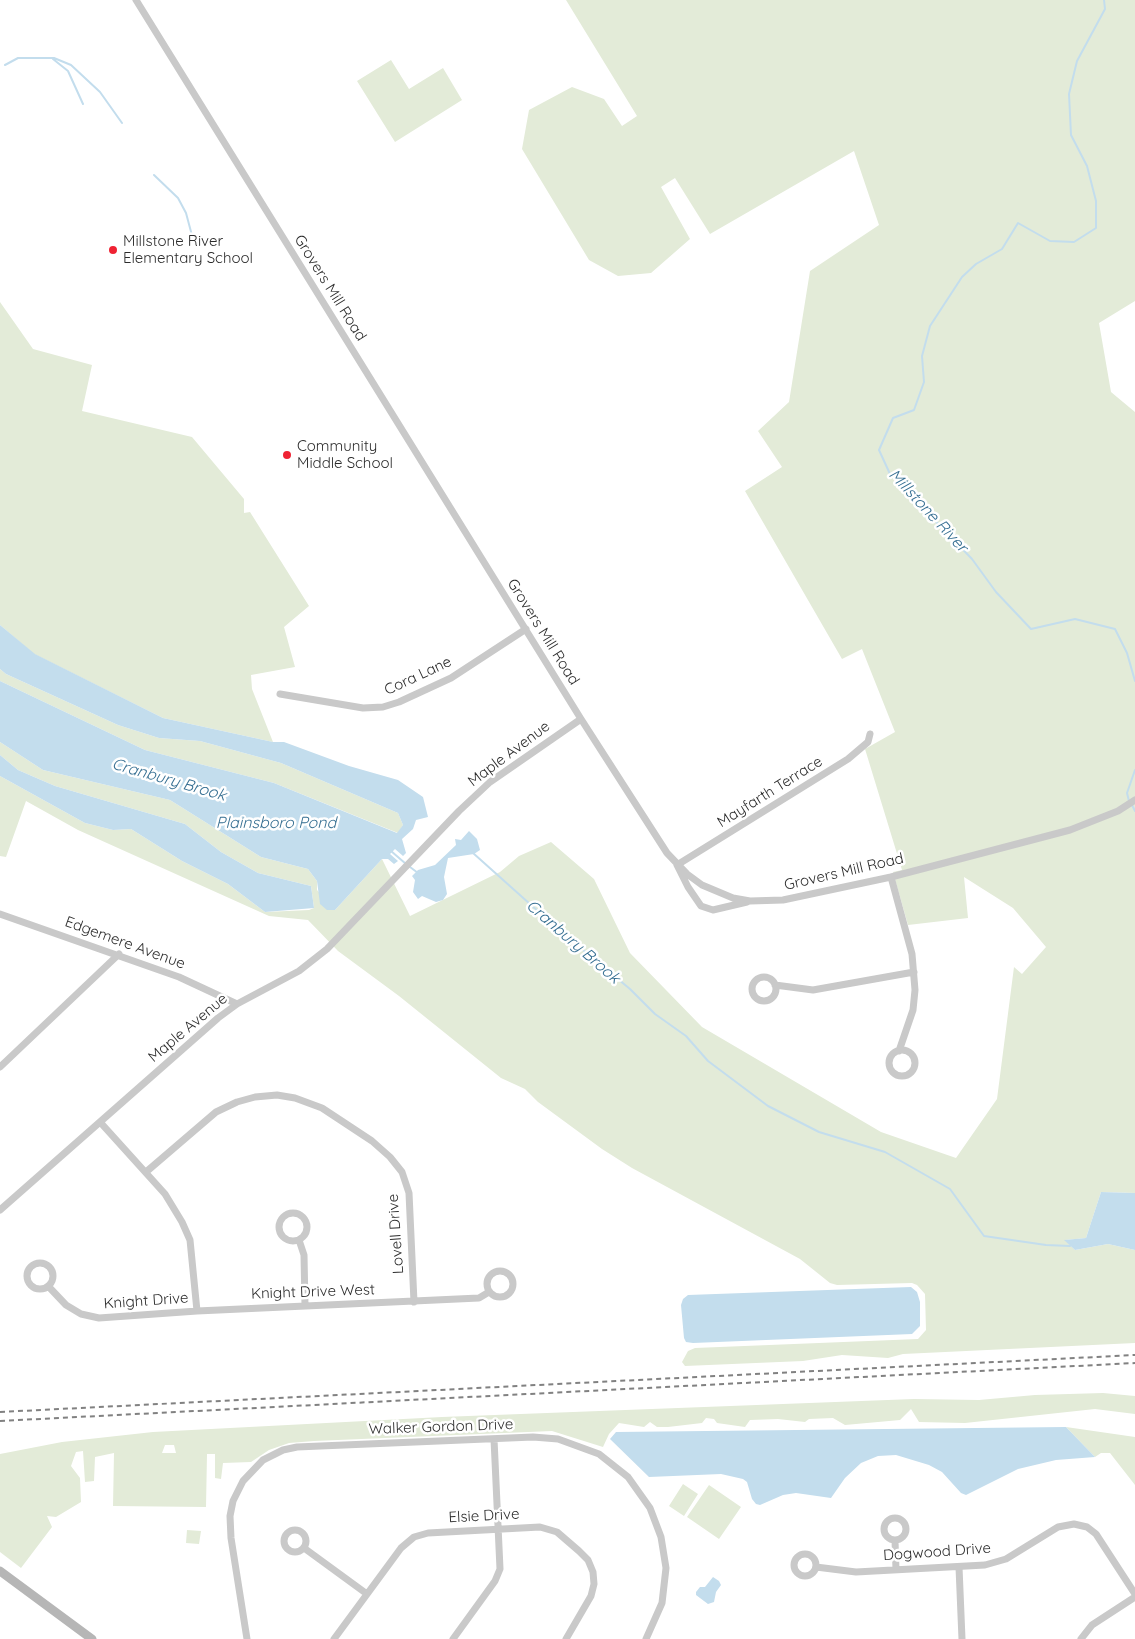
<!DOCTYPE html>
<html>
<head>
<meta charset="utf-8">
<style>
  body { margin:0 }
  canvas { display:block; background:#fff }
</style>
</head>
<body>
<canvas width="1135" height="1639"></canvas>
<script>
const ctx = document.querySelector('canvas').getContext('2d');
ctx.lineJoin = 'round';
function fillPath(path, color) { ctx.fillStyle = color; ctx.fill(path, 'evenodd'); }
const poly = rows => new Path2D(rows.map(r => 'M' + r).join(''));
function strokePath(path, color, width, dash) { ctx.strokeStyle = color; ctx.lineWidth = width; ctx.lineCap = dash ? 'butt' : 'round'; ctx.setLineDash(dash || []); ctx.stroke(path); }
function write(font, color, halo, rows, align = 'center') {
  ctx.font = font + ' Quicksand,sans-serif'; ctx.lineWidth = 5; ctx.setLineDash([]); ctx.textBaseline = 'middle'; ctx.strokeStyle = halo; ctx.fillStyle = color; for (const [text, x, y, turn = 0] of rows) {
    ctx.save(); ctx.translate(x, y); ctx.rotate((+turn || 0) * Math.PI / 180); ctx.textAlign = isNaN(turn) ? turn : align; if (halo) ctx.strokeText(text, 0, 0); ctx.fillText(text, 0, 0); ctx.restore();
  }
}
fillPath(poly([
  [566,0,1135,0,1135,301,1099,323,1111,392,1135,412,1135,1193,1101,1192,1086,1238,1065,1240,1075,1250,1108,1244,1135,1250,1135,1343,903,1354,888,1358,842,1355,803,1361,685,1366,682,1362,688,1351,695,1348,918,1339,926,1330,925,1294,917,1285,912,1283,837,1285,830,1283,800,1259,632,1168,602,1149,538,1102,525,1089,501,1078,399,996,338,951,308,920,269,916,78,830,26,801,6,857,0,856,0,776,85,823,113,830,131,829,182,861,228,884,265,912,309,910,314,908,311,886,258,873,221,852,185,824,55,786,18,770,0,755,0,742,43,770,170,800,261,857,308,869,317,881,317,890,335,910,382,859,410,916,500,872,519,856,551,842,594,879,630,953,702,1027,881,1132,956,1158,997,1099,1014,967,1022,974,1046,947,1013,908,964,877,968,918,908,925,893,872,902,870,865,749,895,732,862,649,842,659,745,491,782,467,758,431,789,402,810,271,879,225,854,151,710,234,675,178,661,187,690,239,651,273,618,276,589,260,522,149,529,110,572,87,604,99,622,126,637,116],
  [391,60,409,89,443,68,462,100,395,142,357,81],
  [0,302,33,349,92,365,82,411,192,437,244,499,244,513,250,512,309,606,284,627,295,667,251,675,252,689,273,742,163,718,34,654,0,625],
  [0,669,6,674,118,725,159,738,200,741,281,763,398,813,403,825,398,833,274,783,145,750,0,681],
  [1103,1393,1135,1396,1135,1414,1095,1409,965,1423,919,1422,911,1409,900,1420,845,1425,833,1418,809,1419,805,1422,778,1419,750,1420,745,1427,717,1423,714,1419,706,1418,702,1423,668,1427,657,1427,650,1422,644,1427,619,1423,609,1434,603,1447,552,1431,314,1441,289,1443,269,1450,251,1462,223,1463,221,1479,215,1478,215,1454,207,1454,206,1507,113,1506,114,1453,95,1457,94,1481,85,1482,83,1451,76,1452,71,1466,80,1478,81,1502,56,1517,47,1516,52,1527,21,1568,0,1552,0,1454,62,1442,153,1432,442,1417,914,1399,979,1400,1035,1395],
  [165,1445,174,1445,176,1453,162,1453],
  [1066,1427,1135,1437,1135,1485,1110,1453,1101,1453,1095,1457],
  [683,1484,698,1494,684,1516,669,1506],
  [709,1485,741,1507,719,1539,687,1517],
  [187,1530,201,1531,199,1544,186,1543]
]), '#e3ebd8');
fillPath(poly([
  [0,625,35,654,163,718,273,742,284,742,349,766,398,780,423,797,428,817,416,820,413,829,402,839,406,853,403,856,395,849,390,854,398,861,394,864,388,859,382,859,335,910,327,910,320,904,317,881,308,869,261,857,170,800,43,770,0,742,0,681,145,750,274,783,397,833,403,825,398,813,281,763,200,741,159,738,118,725,6,674,0,669],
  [0,755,18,770,55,786,185,824,221,852,258,873,311,886,314,908,265,912,228,884,182,861,131,829,113,830,85,823,0,776],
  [469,831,477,839,480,850,474,854,448,858,444,877,447,894,443,900,436,902,422,896,418,899,413,892,415,880,412,876,418,870,435,865,456,845,455,839,461,840],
  [1101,1192,1135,1193,1135,1250,1108,1244,1075,1250,1064,1240,1086,1238],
  [911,1287,917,1292,920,1302,920,1326,912,1334,693,1343,686,1342,684,1338,681,1305,683,1299,688,1295],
  [1066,1427,1095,1457,1056,1460,1018,1469,966,1495,961,1493,942,1472,929,1465,896,1455,878,1456,861,1463,845,1478,831,1498,796,1493,783,1495,760,1505,756,1504,752,1499,747,1482,743,1479,721,1474,649,1477,610,1439,616,1432],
  [713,1577,719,1581,721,1585,716,1592,714,1602,708,1604,696,1595,696,1592,700,1587,705,1587]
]), '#c3dded');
strokePath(poly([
  [1104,0,1105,9,1077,61,1069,94,1071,135,1087,166,1096,201,1096,228,1074,242,1050,241,1018,223,1002,249,976,264,962,277,930,326,922,356,924,382,914,410,893,418,879,450,890,474,972,559,996,592,1031,629,1075,619,1115,629,1127,653,1135,681],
  [53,59,68,71,83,104],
  [5,65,18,58,54,58,71,65,100,92,122,123],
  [154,175,178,198,186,213,194,243],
  [1129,801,1127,793,1135,770],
  [1132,805,1135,811],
  [391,851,406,864],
  [473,853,559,930,630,989,655,1014,686,1036,708,1061,768,1106,819,1132,885,1152,950,1189,984,1236,1046,1245,1070,1246],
  [410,867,418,873]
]), '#c3dded', 2);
strokePath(poly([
  [136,0,581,719,667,853,687,874,702,885,733,898,750,901,783,900,891,877,1070,830,1118,811,1135,800],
  [280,694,363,708,383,707,399,702,451,678,526,629],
  [891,877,912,954,915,990,913,1010,899,1051],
  [747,902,713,910,701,906,688,887,677,865,848,759,868,742,870,734],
  [0,914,179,977,237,1004],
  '752 989a12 12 0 1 1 24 0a12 12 0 1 1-24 0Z',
  [775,985,813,990,914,972],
  '889 1063a13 13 0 1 1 26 0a13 13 0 1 1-26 0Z',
  [0,1067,119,954],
  [100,1122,165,1194,182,1222,190,1240,197,1311],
  [146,1172,216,1112,237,1102,255,1097,277,1095,295,1098,322,1108,372,1141,390,1157,402,1172,409,1193,414,1302],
  [0,1210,218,1018,237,1004,299,971,327,949,459,811,490,782,581,719],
  '279 1227a14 14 0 1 1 28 0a14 14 0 1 1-28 0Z',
  [299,1240,304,1255,305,1306],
  '27 1276a13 13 0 1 1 26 0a13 13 0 1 1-26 0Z',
  '487 1284a13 13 0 1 1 26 0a13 13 0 1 1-26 0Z',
  [48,1286,66,1305,81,1314,99,1318,197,1311,479,1298,489,1292],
  '884 1529a11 11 0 1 1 22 0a11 11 0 1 1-22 0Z',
  '284 1541a11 11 0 1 1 22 0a11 11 0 1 1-22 0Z',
  [895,1540,896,1570],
  [304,1548,367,1594],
  '794 1565a11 11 0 1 1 22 0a11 11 0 1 1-22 0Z',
  [816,1567,856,1572,985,1565,1006,1559,1058,1527,1074,1524,1087,1527,1096,1534,1135,1594],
  [959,1567,962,1639],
  [247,1639,231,1538,230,1516,233,1501,243,1481,263,1460,283,1450,297,1447,533,1437,558,1439,599,1454,628,1477,650,1508,661,1537,666,1568,662,1603,646,1639],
  [334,1639,401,1548,414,1537,428,1533,540,1527,557,1532,579,1551,588,1560,593,1572,594,1584,591,1596,566,1639],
  [453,1639,495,1581,500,1569,494,1439],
  [1081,1639,1092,1625,1135,1597]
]), '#c9c9c9', 7);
strokePath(poly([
  [0,1571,92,1639]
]), '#b6b6b6', 9);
strokePath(poly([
  [0,1412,1135,1355],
  [0,1421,1135,1363]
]), '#818181', 2, [5, 4]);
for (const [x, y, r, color] of [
  [113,250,5,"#ef2233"],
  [287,455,5,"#ef2233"]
]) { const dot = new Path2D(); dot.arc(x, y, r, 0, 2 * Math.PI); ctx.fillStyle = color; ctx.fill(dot); strokePath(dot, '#fff', 2); }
write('15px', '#2c2c2c', '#fff', [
  ["Millstone River",123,241],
  ["Elementary School",123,258],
  ["Community",297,446],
  ["Middle School",297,463]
], 'left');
write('15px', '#2c2c2c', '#fff', [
  ["Grovers Mill Road",330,288,58],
  ["Grovers Mill Road",543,632,58],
  ["Cora Lane",418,676,-25],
  ["Maple Avenue",509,754,-37],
  ["Mayfarth Terrace",770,792,-32],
  ["Grovers Mill Road",844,872,-13],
  ["Edgemere Avenue",125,943,20],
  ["Maple Avenue",188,1028,-40],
  ["Lovell Drive",396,1234,-94],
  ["Knight Drive West",313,1292,-2],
  ["Knight Drive",146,1301,-4],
  ["Walker Gordon Drive",441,1427,-2],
  ["Elsie Drive",484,1516,-3],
  ["Dogwood Drive",937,1552,-4]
]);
write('italic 16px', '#366f92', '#fff', [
  ["Millstone River",928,511,47],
  ["Cranbury Brook",169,780,16],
  ["Plainsboro Pond",276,823],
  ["Cranbury Brook",573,942,41]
]);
</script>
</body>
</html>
